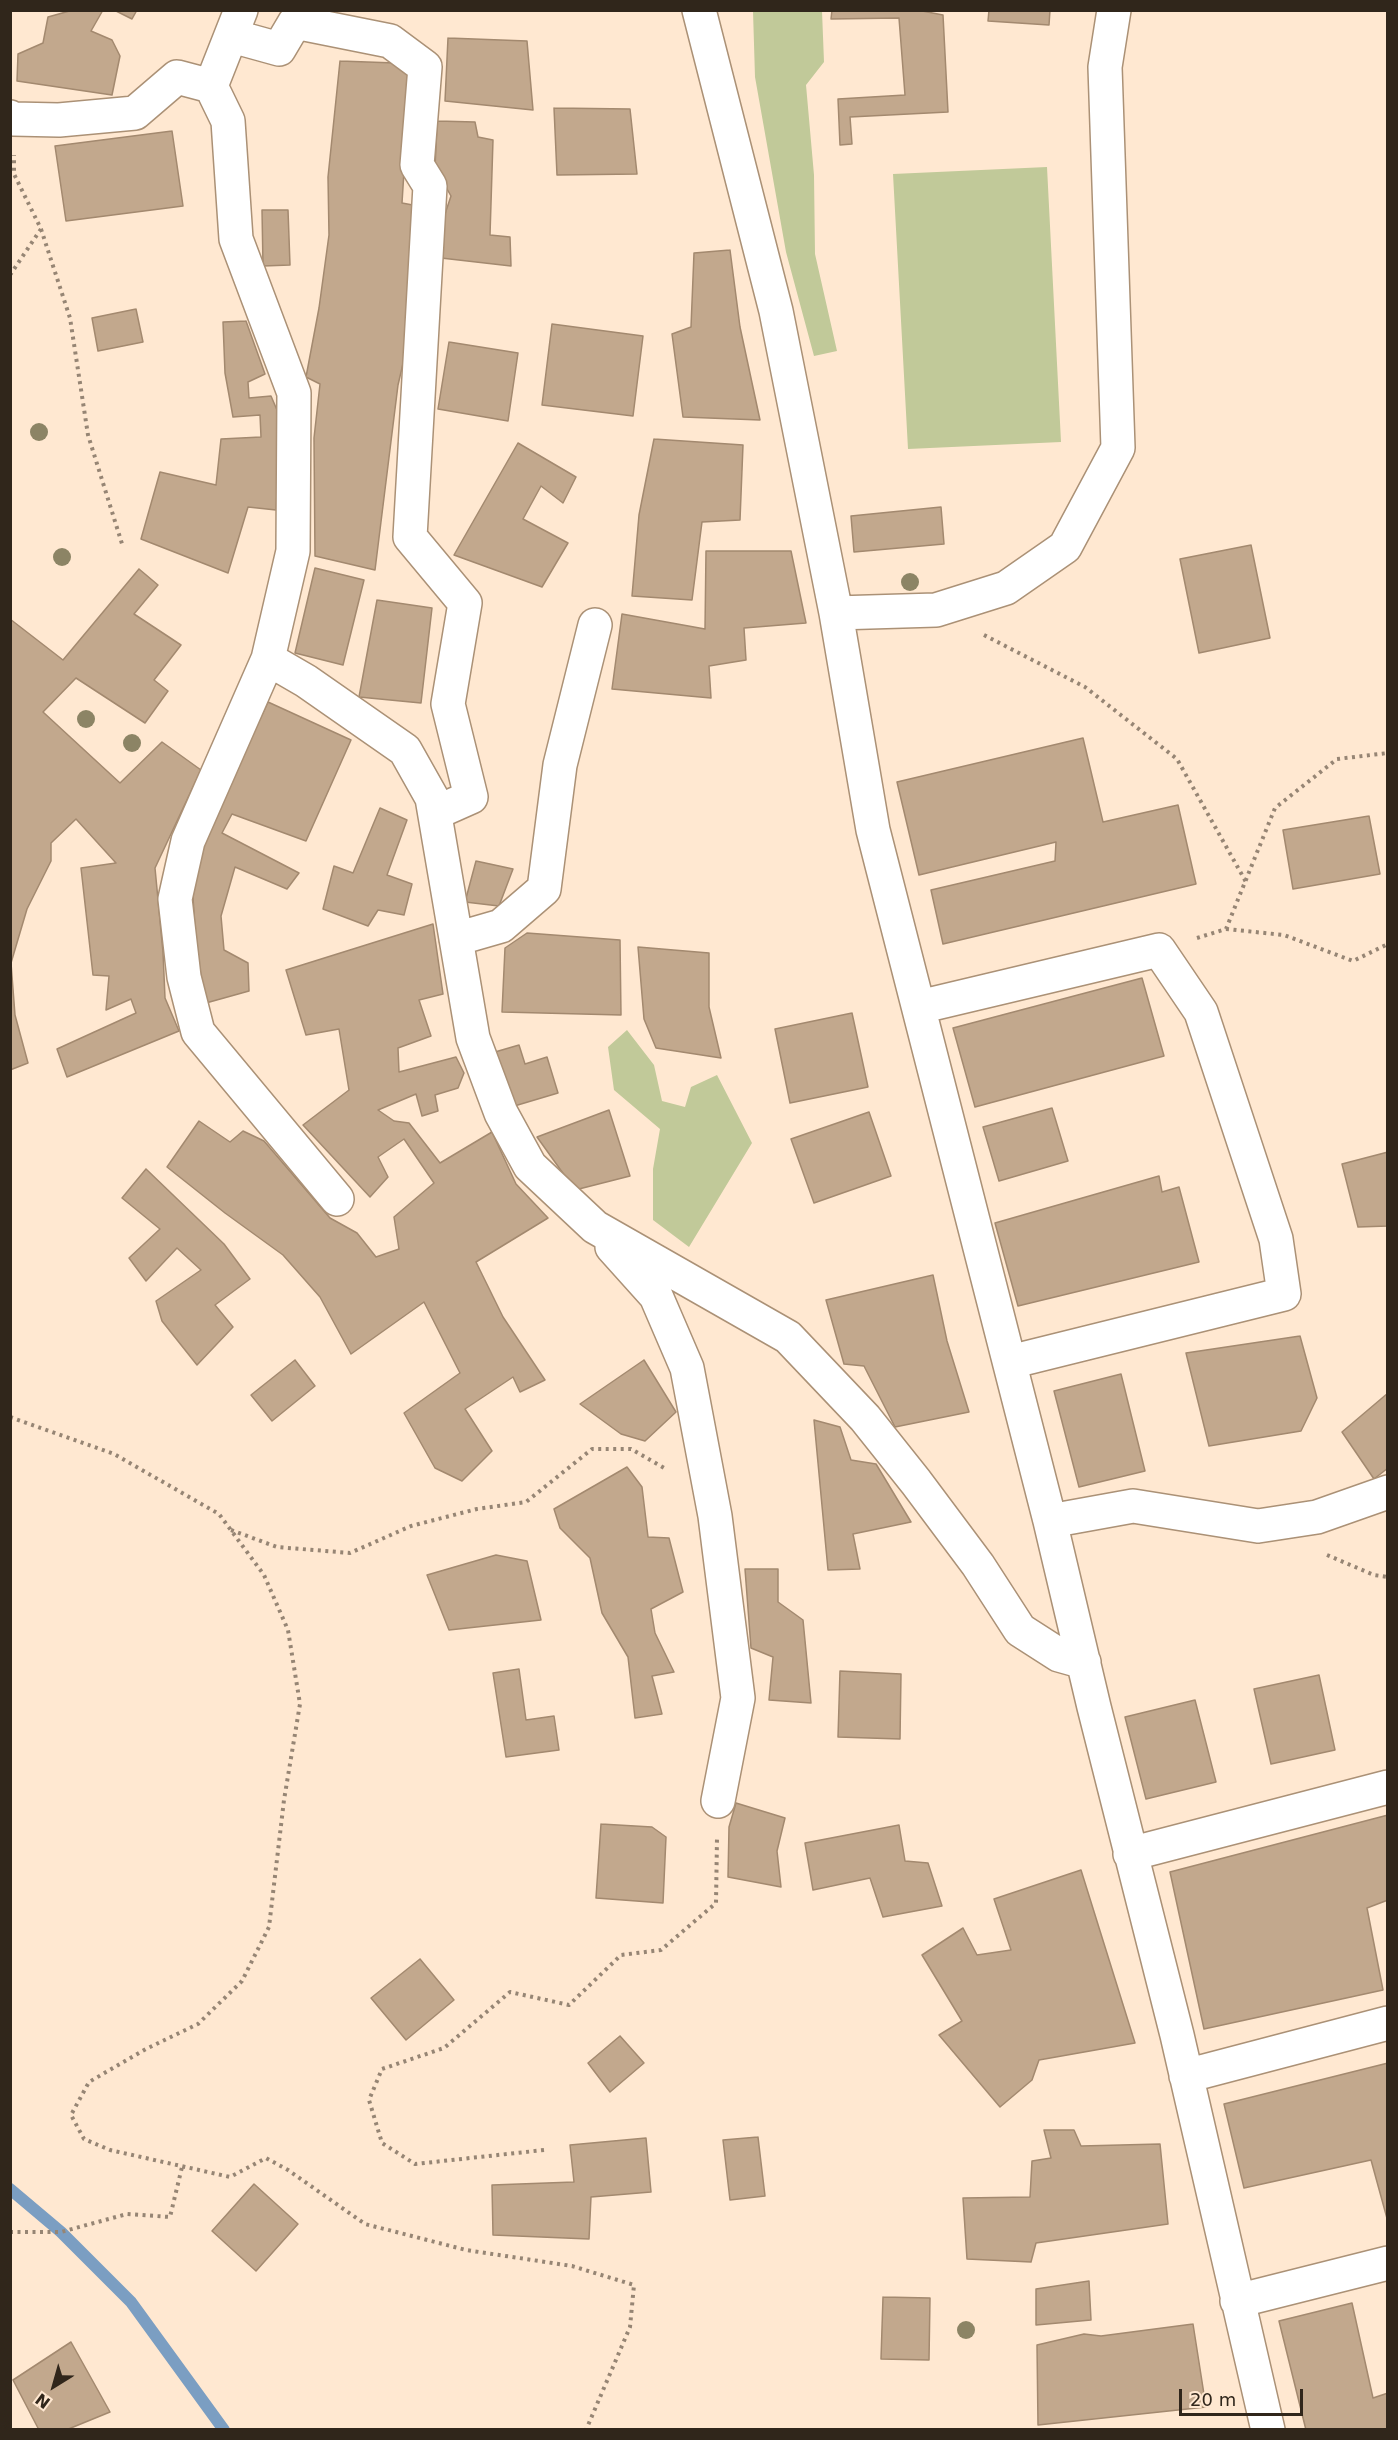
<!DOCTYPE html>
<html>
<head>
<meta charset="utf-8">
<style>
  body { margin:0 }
  #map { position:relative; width:1398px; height:2440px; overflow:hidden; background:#ffe8d1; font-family:"DejaVu Sans",sans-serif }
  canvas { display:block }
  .frame { position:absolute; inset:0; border:12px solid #30261b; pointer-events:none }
  .north { position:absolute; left:24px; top:2356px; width:60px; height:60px; -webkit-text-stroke:4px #ffe8d1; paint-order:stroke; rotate:217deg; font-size:16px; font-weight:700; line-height:24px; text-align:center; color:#30261b }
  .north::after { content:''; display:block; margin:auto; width:21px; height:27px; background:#30261b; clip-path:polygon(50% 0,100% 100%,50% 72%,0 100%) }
  .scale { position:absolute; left:1179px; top:2389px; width:124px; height:27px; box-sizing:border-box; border:3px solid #30261b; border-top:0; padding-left:8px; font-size:18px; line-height:21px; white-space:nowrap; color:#30261b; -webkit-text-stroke:4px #ffe8d1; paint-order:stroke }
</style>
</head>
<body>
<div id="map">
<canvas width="1398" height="2440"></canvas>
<div class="frame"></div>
<div class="north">N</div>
<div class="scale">20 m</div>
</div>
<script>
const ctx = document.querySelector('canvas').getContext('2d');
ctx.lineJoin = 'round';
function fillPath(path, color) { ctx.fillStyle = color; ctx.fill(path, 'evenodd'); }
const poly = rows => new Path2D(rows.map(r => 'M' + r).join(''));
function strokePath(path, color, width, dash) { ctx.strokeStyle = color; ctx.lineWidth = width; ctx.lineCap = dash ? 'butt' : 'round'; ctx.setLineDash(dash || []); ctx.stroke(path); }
fillPath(poly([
  [753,11,822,11,824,62,806,85,814,175,815,254,837,351,814,356,786,252,755,77],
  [1047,167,1061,442,908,449,893,174],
  [627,1030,654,1065,662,1101,685,1107,691,1087,717,1075,752,1143,689,1247,653,1220,653,1169,660,1129,614,1090,608,1047]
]), '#c1c999');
strokePath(poly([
  [10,2189,61,2232,131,2302,224,2430]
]), '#7b9ec2', 12);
const building = poly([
  [73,10,103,10,91,31,112,40,120,56,112,95,17,81,18,54,43,43,48,17,73,10],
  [114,10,137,10,132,19,114,10],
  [832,10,917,10,943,15,948,112,850,117,852,144,840,145,838,99,905,95,899,18,831,19,832,10],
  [989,10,1050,10,1049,25,988,21,989,10],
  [448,38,527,41,533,110,445,101,448,38],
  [340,61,395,63,410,75,402,203,418,206,412,325,398,385,375,570,315,556,314,438,320,384,306,377,319,308,329,235,328,177,340,61],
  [554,108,630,109,637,174,557,175,554,108],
  [437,121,475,122,478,137,493,140,490,235,510,237,511,266,441,258,444,217,451,196,435,168,437,121],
  [172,131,183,206,66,221,55,146,172,131],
  [262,210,288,210,290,265,263,266,262,210],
  [730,250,740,327,760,420,683,417,672,334,691,327,694,253,730,250],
  [136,309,143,342,98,351,92,318,136,309],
  [246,321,265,374,248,382,249,398,271,396,277,410,279,455,276,510,248,507,228,573,141,539,160,472,216,485,221,439,261,437,260,415,233,417,225,373,223,322,246,321],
  [552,324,643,336,633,416,542,405,552,324],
  [449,342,518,353,508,421,438,409,449,342],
  [654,439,743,445,740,520,702,522,692,600,632,596,639,515,654,439],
  [518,443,576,477,563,503,541,486,523,519,568,543,542,587,454,555,518,443],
  [941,507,944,544,854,552,851,516,941,507],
  [1251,545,1270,638,1199,653,1180,559,1251,545],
  [706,551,791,551,806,623,744,628,746,660,709,666,711,698,612,689,622,614,705,629,706,551],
  [315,568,364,580,343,665,295,653,315,568],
  [139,569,158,585,134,614,181,645,154,680,168,691,145,723,76,678,43,712,120,783,162,742,201,770,155,868,163,952,165,998,179,1031,67,1077,57,1049,136,1013,131,999,106,1010,109,976,93,975,81,868,116,863,76,819,51,843,51,861,27,909,11,963,15,1015,28,1063,10,1070,10,619,63,660,139,569],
  [377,600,432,608,421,703,359,697,377,600],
  [268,702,351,740,306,841,232,814,222,833,299,873,287,889,235,867,221,916,224,950,248,963,249,991,206,1003,196,948,192,880,211,822,268,702],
  [1083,738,1103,822,1178,805,1196,884,943,944,931,890,1055,861,1056,842,919,875,897,782,1083,738],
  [380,808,407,820,387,875,412,884,404,915,378,910,368,926,323,909,334,866,353,873,380,808],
  [1369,816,1380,874,1293,889,1283,830,1369,816],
  [476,861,513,869,499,906,465,902,476,861],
  [433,924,443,994,419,1000,431,1036,398,1048,399,1072,456,1057,464,1073,458,1088,435,1095,438,1111,422,1116,416,1094,378,1110,394,1121,409,1123,440,1163,492,1132,516,1184,548,1218,476,1262,503,1317,545,1380,520,1392,513,1377,465,1409,492,1451,462,1481,435,1468,404,1413,460,1373,424,1302,351,1354,320,1297,283,1255,225,1213,167,1167,199,1121,230,1142,243,1131,264,1141,330,1218,357,1233,376,1257,399,1249,394,1217,434,1183,404,1139,378,1157,388,1177,370,1197,303,1125,349,1090,339,1029,306,1035,286,970,433,924],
  [527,933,620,940,621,1015,502,1012,505,948,527,933],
  [638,947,709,953,709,1007,721,1058,656,1048,644,1019,638,947],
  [1142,978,1164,1056,975,1107,953,1028,1142,978],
  [852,1013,868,1087,790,1103,775,1029,852,1013],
  [519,1045,525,1064,547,1057,558,1093,511,1107,495,1052,519,1045],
  [1052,1108,1068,1161,999,1181,983,1127,1052,1108],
  [609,1110,630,1176,575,1190,537,1137,609,1110],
  [869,1112,891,1176,814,1203,791,1139,869,1112],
  [1388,1152,1388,1226,1358,1227,1342,1164,1388,1152],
  [146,1169,224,1244,250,1279,215,1305,233,1327,197,1365,162,1321,156,1301,201,1270,177,1248,146,1281,129,1258,160,1229,122,1198,146,1169],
  [1159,1176,1162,1192,1179,1187,1199,1262,1018,1306,995,1223,1159,1176],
  [933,1275,947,1341,969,1412,895,1427,864,1366,844,1364,826,1300,933,1275],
  [1300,1336,1317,1398,1301,1431,1209,1446,1186,1353,1300,1336],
  [295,1360,315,1386,272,1421,251,1395,295,1360],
  [644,1360,676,1412,645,1441,621,1434,580,1404,644,1360],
  [1121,1374,1145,1471,1079,1487,1054,1391,1121,1374],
  [1388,1393,1388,1468,1374,1479,1342,1432,1388,1393],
  [814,1420,840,1427,851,1460,876,1464,911,1522,853,1534,860,1569,828,1570,814,1420],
  [627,1467,642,1487,648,1537,669,1538,683,1592,651,1609,655,1633,674,1672,652,1676,662,1714,635,1718,628,1657,602,1613,590,1558,560,1528,554,1509,627,1467],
  [496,1555,527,1561,541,1620,449,1630,427,1575,496,1555],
  [745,1569,778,1569,778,1602,803,1620,811,1703,769,1700,773,1657,751,1648,745,1569],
  [519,1669,526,1720,554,1716,559,1750,506,1757,493,1673,519,1669],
  [840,1671,901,1674,900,1739,838,1737,840,1671],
  [1319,1675,1335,1750,1271,1764,1254,1689,1319,1675],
  [1195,1700,1216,1782,1146,1799,1125,1717,1195,1700],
  [736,1803,785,1818,777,1851,781,1887,728,1877,729,1827,736,1803],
  [1388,1815,1388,1900,1367,1908,1383,1990,1204,2029,1170,1872,1388,1815],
  [601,1824,652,1827,666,1837,663,1903,596,1898,601,1824],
  [899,1825,905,1861,928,1863,942,1906,883,1917,870,1878,813,1890,805,1843,899,1825],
  [1081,1870,1135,2043,1039,2060,1032,2080,1000,2107,939,2035,962,2021,922,1955,963,1928,977,1955,1011,1950,994,1899,1081,1870],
  [420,1959,454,2000,406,2040,371,1998,420,1959],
  [620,2036,644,2063,610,2092,588,2063,620,2036],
  [1388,2063,1388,2222,1371,2160,1244,2188,1224,2104,1388,2063],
  [1044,2130,1074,2130,1081,2146,1160,2144,1168,2224,1036,2243,1031,2262,967,2259,963,2198,1030,2197,1032,2161,1051,2158,1044,2130],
  [758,2137,765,2196,730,2200,723,2140,758,2137],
  [646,2138,651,2192,591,2197,589,2239,493,2235,492,2185,574,2182,570,2145,646,2138],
  [254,2184,298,2224,256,2271,212,2231,254,2184],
  [1089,2281,1091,2320,1036,2325,1036,2289,1089,2281],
  [883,2297,930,2298,929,2360,881,2359,883,2297],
  [1352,2303,1373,2398,1388,2393,1388,2430,1306,2430,1279,2321,1352,2303],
  [1193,2324,1206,2407,1038,2425,1037,2345,1084,2334,1101,2336,1193,2324],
  [71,2342,110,2412,66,2430,39,2430,13,2380,71,2342]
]);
fillPath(building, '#c2a88d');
strokePath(building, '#a3896f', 1.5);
const minor = poly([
  [699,10,776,311,836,613,873,830,1050,1521,1094,1707,1177,2035,1268,2430],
  [232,36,279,49,295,22,390,41,425,67,417,165,430,186,410,537,465,603,448,704,471,797,435,813],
  [211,86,241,10],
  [10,117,13,119,59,120,135,113,177,77,211,86,228,121,236,239,294,393,293,551,268,659,306,681,405,750,432,798,473,1038,501,1113,530,1166,595,1227,788,1337,865,1418,916,1482,978,1565,1020,1630,1059,1655,1084,1662],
  [836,613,936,610,1006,588,1065,547,1118,448,1105,67,1114,10],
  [268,659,188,841,175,899,184,977,198,1032,337,1199],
  [456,939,501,926,544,889,560,765,595,625],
  [919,1007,1159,950,1201,1012,1276,1239,1284,1294,1010,1362],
  [612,1247,656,1296,687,1368,715,1516,738,1698,718,1801],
  [1050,1521,1133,1506,1258,1526,1317,1517,1388,1492],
  [1130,1854,1388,1787],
  [1186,2076,1388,2023],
  [1237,2301,1388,2263]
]);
strokePath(minor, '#ab9176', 36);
strokePath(poly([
  [41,229,70,318,88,435,123,547],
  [10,275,41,229,14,174,14,155],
  [984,635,1085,687,1177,759,1246,882],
  [1226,929,1284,935,1353,961,1388,944],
  [1197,938,1226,929,1275,808,1337,759,1388,753],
  [10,1417,114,1454,219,1514,264,1575,288,1630,300,1704,284,1800,269,1927,242,1981,198,2024,146,2049,89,2082,71,2115,84,2139,110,2150,230,2177,266,2158,288,2170,365,2224,466,2250,572,2266,634,2285,630,2327,586,2430],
  [231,1530,277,1547,350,1553,411,1526,477,1509,526,1502,592,1449,631,1449,666,1469],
  [1327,1555,1374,1575,1388,1577],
  [544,2150,415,2164,382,2143,369,2100,382,2069,444,2048,510,1992,569,2005,621,1955,661,1950,716,1903,717,1838],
  [10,2232,61,2232,127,2214,170,2217,182,2167]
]), '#968574', 4, [3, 4.5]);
strokePath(minor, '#fff', 33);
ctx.fillStyle = '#8c8465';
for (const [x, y] of [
  [39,432],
  [62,557],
  [910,582],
  [86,719],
  [132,743],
  [966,2330]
]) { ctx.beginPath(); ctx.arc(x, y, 9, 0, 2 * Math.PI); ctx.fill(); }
</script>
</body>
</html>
